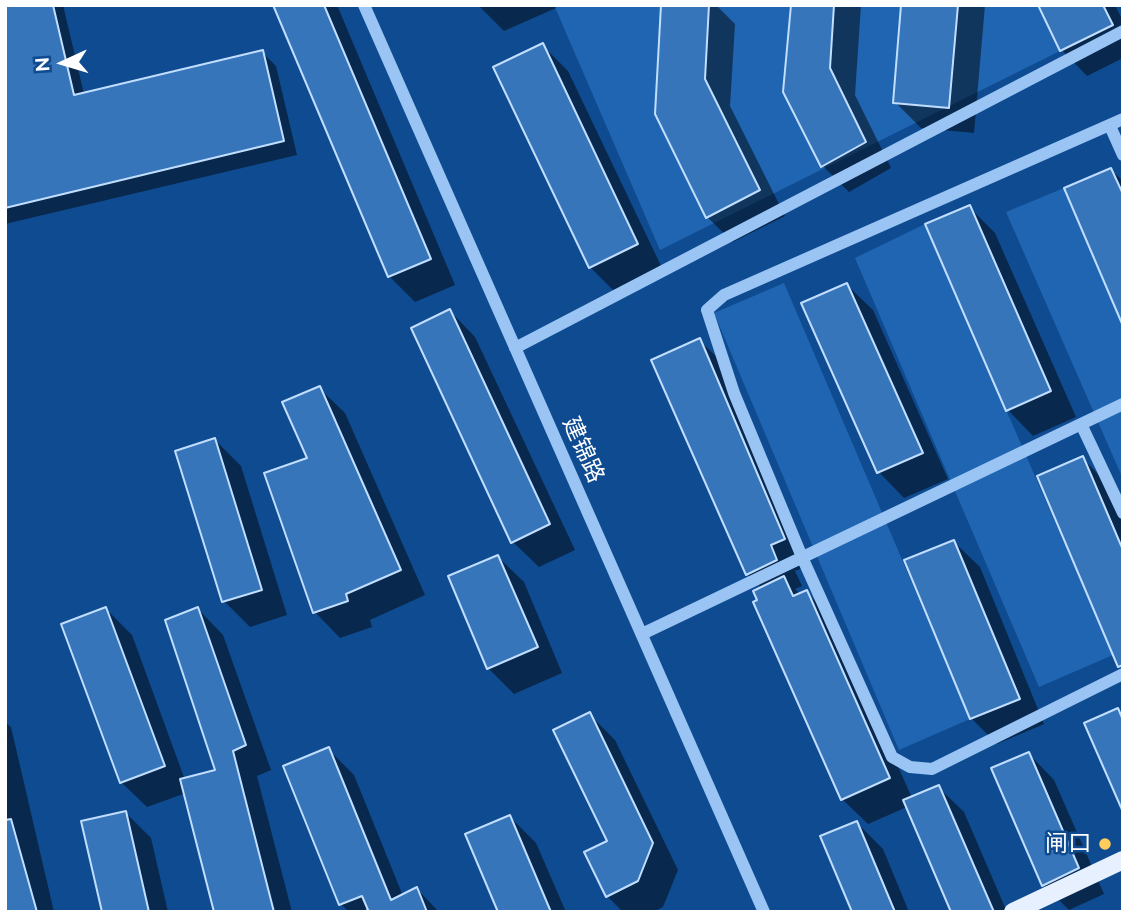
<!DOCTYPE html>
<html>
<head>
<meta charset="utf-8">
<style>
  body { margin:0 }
  #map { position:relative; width:1128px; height:917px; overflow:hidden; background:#0f4b91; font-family:Raleway,sans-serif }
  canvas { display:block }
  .frame { position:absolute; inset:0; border:7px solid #fff; pointer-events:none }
  .north { position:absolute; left:28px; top:28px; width:70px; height:70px; -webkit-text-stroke:5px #0f4b91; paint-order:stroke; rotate:266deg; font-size:19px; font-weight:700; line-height:28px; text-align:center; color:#fff }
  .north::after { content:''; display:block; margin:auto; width:24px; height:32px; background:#fff; clip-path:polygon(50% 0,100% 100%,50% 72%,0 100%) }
</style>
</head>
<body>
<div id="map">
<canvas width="1128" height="917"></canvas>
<div class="frame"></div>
<div class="north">N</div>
</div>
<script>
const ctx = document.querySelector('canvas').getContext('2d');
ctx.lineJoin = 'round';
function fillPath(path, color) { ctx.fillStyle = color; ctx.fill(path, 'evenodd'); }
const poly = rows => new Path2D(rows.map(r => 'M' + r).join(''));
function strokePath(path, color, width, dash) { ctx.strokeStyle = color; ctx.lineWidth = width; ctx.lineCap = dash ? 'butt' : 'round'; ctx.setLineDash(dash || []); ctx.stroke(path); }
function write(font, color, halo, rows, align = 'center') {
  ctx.font = font + ' Raleway,"Noto Sans SC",sans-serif'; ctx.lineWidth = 5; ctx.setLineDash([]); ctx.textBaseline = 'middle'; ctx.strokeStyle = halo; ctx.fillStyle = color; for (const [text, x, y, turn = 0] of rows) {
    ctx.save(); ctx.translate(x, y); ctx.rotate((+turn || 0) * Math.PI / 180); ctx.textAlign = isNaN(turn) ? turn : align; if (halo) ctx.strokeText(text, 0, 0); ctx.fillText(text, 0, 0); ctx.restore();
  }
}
fillPath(poly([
  [554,5,1038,5,1060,51,660,250],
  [1064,188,1123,326,1123,479,1006,212],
  [925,224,1113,655,1039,687,855,258],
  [784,283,970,719,899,750,714,313]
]), '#2065b1');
fillPath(poly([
  [5,5,63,5,84,94,262,52,276,66,297,155,5,224],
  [275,5,337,5,455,285,415,302,389,276],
  [478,5,555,5,556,8,504,31],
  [663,5,716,5,735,24,730,106,785,216,733,242,707,217],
  [793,5,861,5,855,95,891,168,849,192,823,166,785,92],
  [903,5,985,5,974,133,921,128,895,102],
  [1040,5,1115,5,1123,21,1123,58,1087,76,1062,50],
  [542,45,568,71,663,270,616,293,590,267],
  [1111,170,1123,181,1123,322],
  [969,207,995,233,1076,417,1033,436,1008,410],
  [847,285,873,310,948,479,904,498,879,472,804,304],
  [450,311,475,337,575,550,539,567,513,542],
  [699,340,725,365,810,565,795,571,802,586,795,589,801,595,806,592,832,618,912,798,938,787,964,812,1007,912,953,912,907,807,868,824,842,799,760,601,762,588,747,574],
  [319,388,345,413,425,595,370,620,372,627,340,638,315,612,309,459],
  [215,440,241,466,287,615,250,627,224,601],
  [1082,458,1108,484,1123,519,1123,662],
  [954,542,980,567,1044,724,997,744,971,718],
  [498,557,524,582,562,673,514,694,488,668],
  [106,609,132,635,185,780,217,771,198,609,223,635,271,770,257,776,292,912,216,912,186,793,147,807,121,782],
  [589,714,615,740,678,870,663,907,653,912,623,912,607,896,609,842],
  [5,722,11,727,54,912,5,912],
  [328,749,354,775,403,896,417,889,439,912,349,912,341,904],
  [1029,754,1054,780,1104,894,1069,910,1044,885],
  [126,813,151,838,168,912,104,912],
  [510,817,536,843,566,912,500,912],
  [857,823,883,849,909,912,853,912]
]), '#0007');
const building = poly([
  [5,5,53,5,74,95,263,50,284,141,5,208,5,5],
  [273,5,324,5,431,259,388,277,273,5],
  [661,5,709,5,705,79,760,190,706,218,655,114,661,5],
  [791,5,834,5,830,68,866,142,821,167,783,92,791,5],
  [901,5,958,5,949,108,893,103,901,5],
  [1038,5,1103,5,1113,25,1060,51,1038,5],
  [543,43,638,244,589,268,493,67,543,43],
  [1111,168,1123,194,1123,326,1064,188,1111,168],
  [970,205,1051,391,1006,411,925,224,970,205],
  [847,283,923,453,877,473,801,303,847,283],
  [450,309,550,524,511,543,411,328,450,309],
  [700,338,785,539,771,545,777,560,746,575,651,360,700,338],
  [320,386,401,570,346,594,348,601,313,613,264,473,307,458,282,402,320,386],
  [215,438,262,590,222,602,175,451,215,438],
  [1083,456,1123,550,1123,665,1118,667,1037,476,1083,456],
  [954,540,1020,699,970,719,904,560,954,540],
  [498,555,538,647,487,669,448,576,498,555],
  [784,576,793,596,807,590,890,778,841,800,753,602,757,600,753,591,784,576],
  [106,607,165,766,120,783,61,624,106,607],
  [198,607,246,745,233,751,274,912,214,912,180,779,215,770,165,620,198,607],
  [1118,708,1123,720,1123,812,1084,723,1118,708],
  [590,712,653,843,638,881,606,897,584,852,607,841,553,730,590,712],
  [329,747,391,900,417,887,427,912,364,912,368,910,362,896,339,905,283,766,329,747],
  [1029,752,1079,868,1042,886,991,768,1029,752],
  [939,785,994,912,951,912,903,800,939,785],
  [126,811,149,912,102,912,81,821,126,811],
  [510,815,551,912,498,912,465,834,510,815],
  [11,819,37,912,5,912,5,820,11,819],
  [857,821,895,912,852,912,820,836,857,821]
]);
fillPath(building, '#3775ba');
strokePath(building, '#c1defe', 2);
strokePath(poly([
  [364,5,764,912],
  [1123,119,724,295,707,310,734,393,802,557,892,757,910,767,932,769,1123,674],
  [1110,126,1123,155],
  [515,348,1123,31],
  [1081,424,1123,513],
  [642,634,1123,404]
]), '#99c4f4', 12);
strokePath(poly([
  [1013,912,1123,860]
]), '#e6f0ff', 18);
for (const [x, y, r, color] of [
  [1105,844,7,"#ffcc5c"]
]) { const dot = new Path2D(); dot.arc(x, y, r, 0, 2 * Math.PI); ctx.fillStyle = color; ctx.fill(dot); strokePath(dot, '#0f4b91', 2.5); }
write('23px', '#fff', '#0f4b91', [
  ["建锦路",583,450,66]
]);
write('23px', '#fff', '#0f4b91', [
  ["闸口",1091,844]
], 'right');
</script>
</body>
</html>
